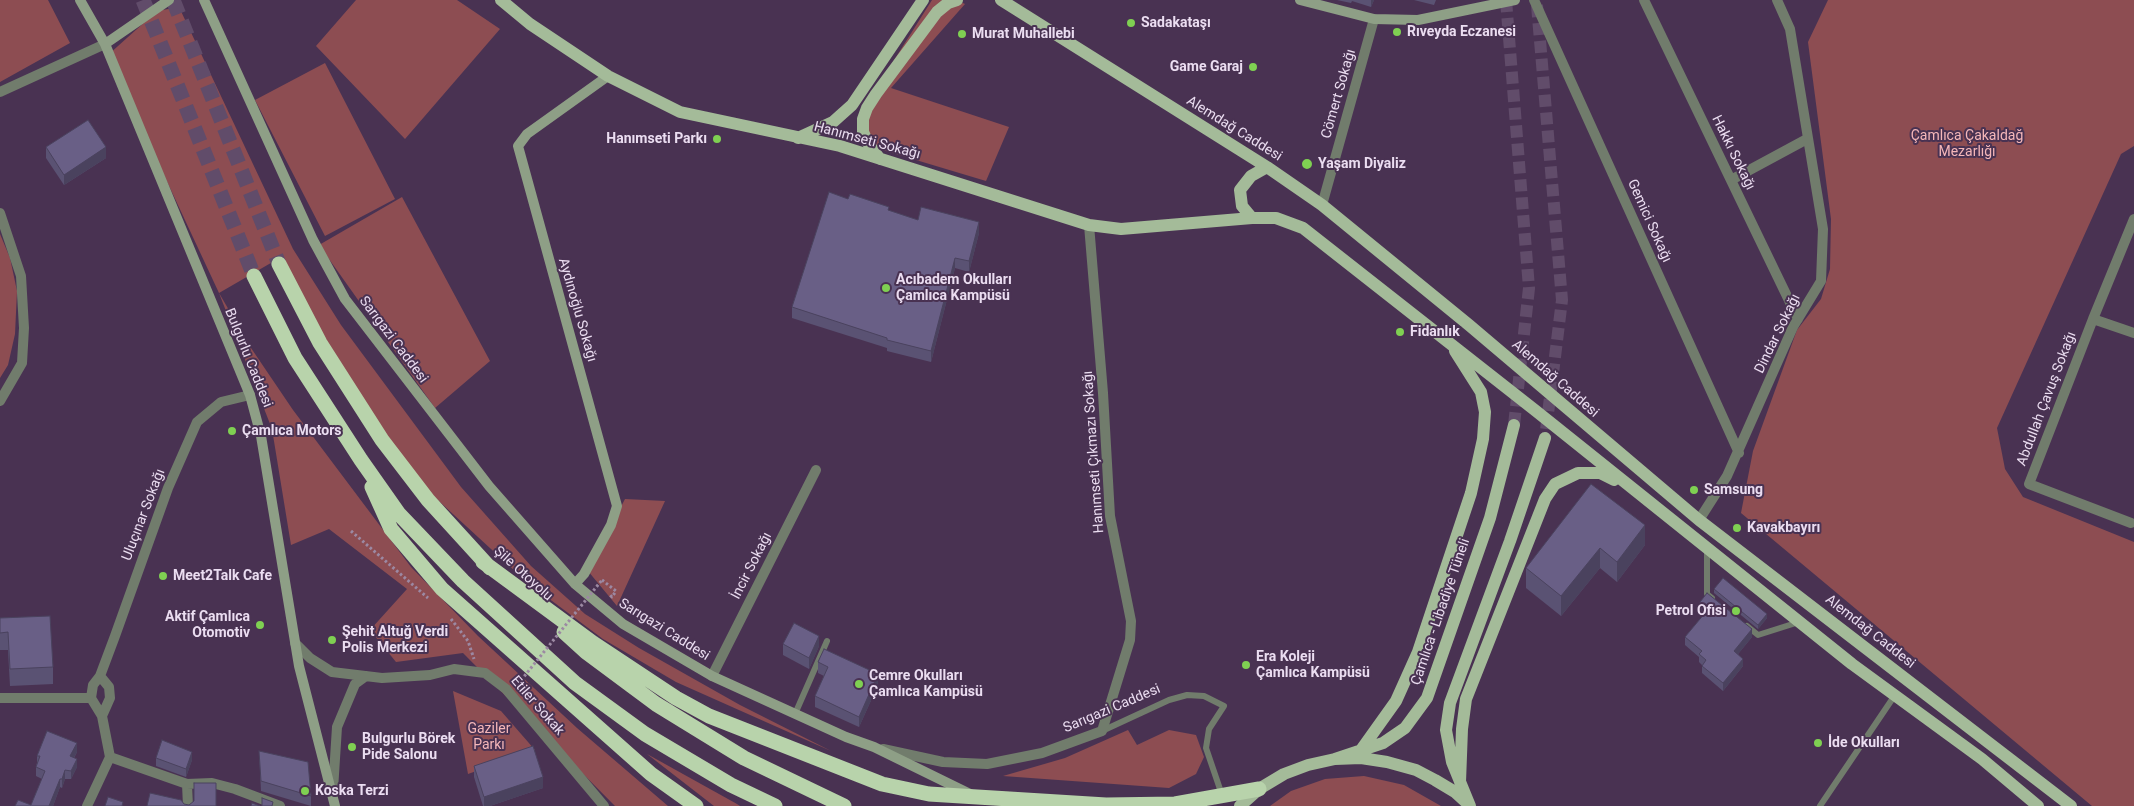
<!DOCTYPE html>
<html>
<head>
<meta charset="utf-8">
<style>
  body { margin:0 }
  canvas { display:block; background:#493252 }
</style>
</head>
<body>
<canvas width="2134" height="806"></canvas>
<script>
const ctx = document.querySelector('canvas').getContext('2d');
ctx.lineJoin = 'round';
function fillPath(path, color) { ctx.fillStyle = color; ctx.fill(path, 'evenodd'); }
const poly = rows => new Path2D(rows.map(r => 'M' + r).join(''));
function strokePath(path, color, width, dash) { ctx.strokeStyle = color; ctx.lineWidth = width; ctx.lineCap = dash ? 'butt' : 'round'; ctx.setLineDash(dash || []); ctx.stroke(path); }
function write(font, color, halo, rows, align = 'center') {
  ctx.font = font + ' Roboto,sans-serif'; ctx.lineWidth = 4; ctx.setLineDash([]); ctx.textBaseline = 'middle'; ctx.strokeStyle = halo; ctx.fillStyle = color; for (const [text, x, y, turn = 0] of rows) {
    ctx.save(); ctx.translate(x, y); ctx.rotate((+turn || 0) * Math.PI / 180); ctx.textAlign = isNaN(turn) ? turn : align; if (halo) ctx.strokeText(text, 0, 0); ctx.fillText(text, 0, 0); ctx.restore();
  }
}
fillPath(poly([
  [0,0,48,0,70,43,0,82],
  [356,0,457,0,500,29,405,139,316,46],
  [932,0,956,0,965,4,891,88,1009,127,986,181,866,145,862,111],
  [1828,0,2134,0,2134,146,2121,154,1997,428,2005,469,2023,497,2134,542,2134,806,2092,806,1741,513,1753,451,1797,330,1821,299,1830,269,1831,219,1808,42],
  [179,7,293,249,341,325,461,487,531,566,585,614,639,648,740,705,831,751,676,682,603,639,528,583,429,492,371,424,276,260,219,293,251,348,293,410,411,567,478,636,577,728,668,806,615,806,463,653,396,662,370,630,407,589,329,529,291,545,272,429,219,293,108,55,157,11],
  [325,63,395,199,325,236,255,100],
  [402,197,490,361,435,408,319,245],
  [0,234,10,258,17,291,15,334,8,365,0,378],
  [625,499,665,501,617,606,588,571],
  [453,691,501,711,535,750,468,774],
  [1128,730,1137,745,1169,730,1196,735,1204,757,1196,774,1169,788,1003,776,1065,758],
  [647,754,737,804,740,806,714,806],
  [1364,776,1404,785,1441,806,1270,806,1291,791,1325,779]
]), '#8d4d52');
strokePath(poly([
  [1506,0,1529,288,1514,425],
  [1537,5,1562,300,1545,438]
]), '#614c6a', 12, [12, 6]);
strokePath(poly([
  [143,0,254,276],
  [173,0,279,264]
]), '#614c6a', 15, [15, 8]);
strokePath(poly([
  [351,531,428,598],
  [602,580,616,591,612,597,610,595],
  [451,619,468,641,474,659]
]), '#9c89a3', 3, [2.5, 2.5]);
strokePath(poly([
  [1707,550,1707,594,1712,598],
  [1747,626,1758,635,1799,622],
  [795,714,827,641],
  [1102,731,1169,700,1187,695,1204,696,1224,706,1209,729,1206,748,1222,795],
  [1820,806,1895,695]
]), '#717c6c', 6);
strokePath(poly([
  [1534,0,1739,453],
  [1644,0,1798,319],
  [0,92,105,44],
  [1731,180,1807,139],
  [1322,205,1374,19],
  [0,213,21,276,24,328,22,363,0,401],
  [2093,319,2134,219],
  [1699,520,1727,476,1793,327,1821,281,1823,229,1790,29,1777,0],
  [2131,523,2029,484,2093,319,2134,333],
  [295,643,310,658,332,672,382,678,430,675,454,669,485,673,506,689,604,806],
  [100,676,109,687,110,698,102,716],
  [712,676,816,470],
  [0,698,91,698],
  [91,698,93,685,100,676,115,636,168,488,197,422,221,402,250,395],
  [91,698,102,716,110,757,187,784,212,783,235,789,280,806],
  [883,749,943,762,987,764,1042,753,1102,731,1130,640,1131,621,1110,516,1103,393,1089,225],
  [187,784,188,806],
  [333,790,337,727,355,684,366,676],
  [87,806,110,757]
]), '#717c6c', 10);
strokePath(poly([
  [80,0,105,44,250,395,261,436,299,666,335,806],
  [204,0,313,240,345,299,489,486,575,584,623,624,712,676,846,737,874,747,970,794],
  [1300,0,1374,19,1418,20,1515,0],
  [105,44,169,0],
  [575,584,584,574,611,525,617,506,518,146,527,134,608,76]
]), '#8e9f86', 10);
strokePath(poly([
  [501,0,530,24,608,76,680,112,840,146,1089,225,1121,229,1252,218,1276,218,1303,228,1536,411,1852,664,1982,759,2038,806],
  [1001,0,1267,167,1322,205,1469,325,1699,520,2071,806],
  [798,138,833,122,852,105,923,0],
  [880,159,868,143,863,132,863,119,867,108,876,94,937,12,948,3,957,0],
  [1252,218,1242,206,1240,190,1251,176,1267,167],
  [1361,750,1396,701,1418,652,1471,493,1483,439,1485,412,1481,392,1455,351],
  [1335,759,1383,743,1405,728,1427,698,1490,518,1514,425],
  [1460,782,1462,729,1466,699,1545,499,1555,484,1578,473,1600,473,1614,480],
  [1240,806,1259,789,1284,774,1308,765,1335,759,1361,758,1387,762,1416,770,1435,780,1455,792,1467,803],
  [1470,806,1452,762,1446,730,1450,703,1510,541,1545,438]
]), '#a4bb99', 12);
strokePath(poly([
  [279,264,320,343,382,440,428,500,490,568],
  [254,276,295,358,361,460,399,514,463,581,575,683,645,734,731,785,775,806],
  [372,487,391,529,442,589,651,774,696,806],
  [483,562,593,643,676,698,709,716,882,784,929,794,1106,805,1175,804,1259,789],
  [564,632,586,652,656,704,744,758,844,806]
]), '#b8d3ab', 15);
strokePath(poly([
  [518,684,602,580]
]), '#9c89a3', 3, [2.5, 2.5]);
fillPath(poly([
  [1337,0,1374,0,1371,7,1352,1,1351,3],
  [1414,0,1436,0,1434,5],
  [46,147,106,158,64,185,46,158],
  [848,199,918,220,979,233,969,272,955,268,931,362,887,351,887,348,792,318,792,307],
  [1645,525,1645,545,1617,582,1600,568,1561,616,1526,588,1526,568],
  [1714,589,1767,618,1758,629,1714,593],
  [1697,606,1752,637,1738,654,1743,666,1723,691,1702,673,1702,665,1699,662,1699,657,1685,645,1685,637,1702,617,1697,613],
  [0,618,53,667,53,684,10,686,8,650,0,650],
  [783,644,819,646,809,669,783,655],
  [818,662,878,685,859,727,815,707,815,696,824,676,818,673],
  [259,751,311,796,311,806,261,791],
  [77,752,74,758,77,767,71,779,65,779,62,788,60,787,53,806,15,806,31,805,42,779,36,776,36,767,37,763,37,756],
  [156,758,192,760,186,777,156,766],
  [474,766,543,788,490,806,483,806,474,777]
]), '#5a5273');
fillPath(poly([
  [1371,0,1374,0,1371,7],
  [106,147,106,158,64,185,64,175],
  [979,222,979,233,969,272,969,261],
  [955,258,955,268,931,362,931,351],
  [1645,525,1645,545,1617,582,1617,562],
  [1600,548,1600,568,1561,616,1561,596],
  [1767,614,1767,618,1758,629,1758,625],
  [1752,629,1752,637,1734,659,1734,651],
  [819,636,819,646,809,669,809,658],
  [1743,659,1743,666,1723,691,1723,683],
  [878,674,878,685,859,727,859,717],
  [77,743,77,752,70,765,70,756],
  [192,752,192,760,186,777,186,769],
  [77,759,77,767,71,779,71,771],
  [65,770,65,779,62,788,62,779],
  [543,777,543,788,490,806,484,806,484,797],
  [60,779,60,787,53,806,49,806]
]), '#4a425e');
const building = poly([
  [88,120,106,147,64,175,46,147,88,120],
  [829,192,848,199,850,194,889,207,888,210,918,220,921,207,979,222,969,261,955,258,931,351,887,340,887,338,792,307,829,192],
  [1591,484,1645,525,1617,562,1600,548,1561,596,1526,568,1591,484],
  [1723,578,1767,614,1758,625,1714,589,1723,578],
  [1707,593,1752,629,1734,651,1743,659,1723,683,1702,666,1706,660,1699,654,1702,651,1685,637,1705,613,1697,606,1707,593],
  [50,616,53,667,10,669,8,632,0,633,0,618,50,616],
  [794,623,819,636,809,658,783,644,794,623],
  [824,649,878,674,859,717,815,696,828,667,818,662,824,649],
  [47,731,77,743,70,756,77,759,71,771,65,770,62,779,60,779,49,806,15,806,18,800,31,805,45,771,36,767,40,756,37,756,47,731],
  [162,740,192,752,186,769,156,758,162,740],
  [533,746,543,777,484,797,474,766,533,746],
  [259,751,308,762,311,796,261,781,259,751],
  [194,783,216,783,216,806,147,806,150,793,181,800,184,804,189,805,194,801,194,783],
  [108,797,123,802,122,806,105,806,108,797],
  [262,798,273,802,272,806,262,806,262,798],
  [252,803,260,806,251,806,252,803]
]);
fillPath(building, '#695f86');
strokePath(building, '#4a425e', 1);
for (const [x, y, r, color] of [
  [1131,23,5,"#7fd052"],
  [1397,32,5,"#7fd052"],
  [962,34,5,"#7fd052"],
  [1253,67,5,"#7fd052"],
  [717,139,5,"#7fd052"],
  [1307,164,6,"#7fd052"],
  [886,288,5,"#7fd052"],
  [1400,332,5,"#7fd052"],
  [232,431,5,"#7fd052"],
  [1694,490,5,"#7fd052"],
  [1737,528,5,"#7fd052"],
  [163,576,5,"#7fd052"],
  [1736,611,5,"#7fd052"],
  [260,625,5,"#7fd052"],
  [332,640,5,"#7fd052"],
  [1246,665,5,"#7fd052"],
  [859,684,5,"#7fd052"],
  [1818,743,5,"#7fd052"],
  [352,747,5,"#7fd052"],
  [305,791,5,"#7fd052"]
]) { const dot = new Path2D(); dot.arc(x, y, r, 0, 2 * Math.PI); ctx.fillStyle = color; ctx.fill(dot); strokePath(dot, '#493252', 2); }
write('bold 14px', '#ebddf1', '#493252', [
  ["Sadakataşı",1141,23],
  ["Rıveyda Eczanesi",1407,32],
  ["Murat Muhallebi",972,34],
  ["Game Garaj",1243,67,"right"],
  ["Hanımseti Parkı",707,139,"right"],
  ["Yaşam Diyaliz",1318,164],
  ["Acıbadem Okulları",896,280],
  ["Çamlıca Kampüsü",896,296],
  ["Fidanlık",1410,332],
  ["Çamlıca Motors",242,431],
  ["Samsung",1704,490],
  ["Kavakbayırı",1747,528],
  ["Meet2Talk Cafe",173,576],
  ["Petrol Ofisi",1726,611,"right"],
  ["Aktif Çamlıca",250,617,"right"],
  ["Otomotiv",250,633,"right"],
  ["Şehit Altuğ Verdi",342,632],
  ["Polis Merkezi",342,648],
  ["Era Koleji",1256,657],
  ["Çamlıca Kampüsü",1256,673],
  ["Cemre Okulları",869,676],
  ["Çamlıca Kampüsü",869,692],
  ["Bulgurlu Börek",362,739],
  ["Pide Salonu",362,755],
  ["İde Okulları",1828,743],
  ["Koska Terzi",315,791]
], 'left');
write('14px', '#ebddf1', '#493252', [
  ["Cömert Sokağı",1339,94,-74],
  ["Alemdağ Caddesi",1234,129,32],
  ["Hanımseti Sokağı",867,141,15],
  ["Hakkı Sokağı",1733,153,64],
  ["Gemici Sokağı",1649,221,66],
  ["Aydınoğlu Sokağı",577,310,74],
  ["Dindar Sokağı",1778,334,-64],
  ["Sarıgazi Caddesi",393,340,53],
  ["Bulgurlu Caddesi",248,358,68],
  ["Alemdağ Caddesi",1555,379,41],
  ["Abdullah Çavuş Sokağı",2047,399,-69],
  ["Hanımseti Çıkmazı Sokağı",1094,452,-94],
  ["Uluçınar Sokağı",144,515,-69],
  ["İncir Sokağı",752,566,-63],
  ["Şile Otoyolu",523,574,42],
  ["Çamlıca - Libadiye Tüneli",1441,612,-71],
  ["Sarıgazi Caddesi",664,630,32],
  ["Alemdağ Caddesi",1870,632,38],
  ["Etiler Sokak",537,706,49],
  ["Sarıgazi Caddesi",1112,709,-23]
]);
write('14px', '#f5b7b9', '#493252', [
  ["Çamlıca Çakaldağ",1967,136],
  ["Mezarlığı",1967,152],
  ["Gaziler",489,729],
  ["Parkı",489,745]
]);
</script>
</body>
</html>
